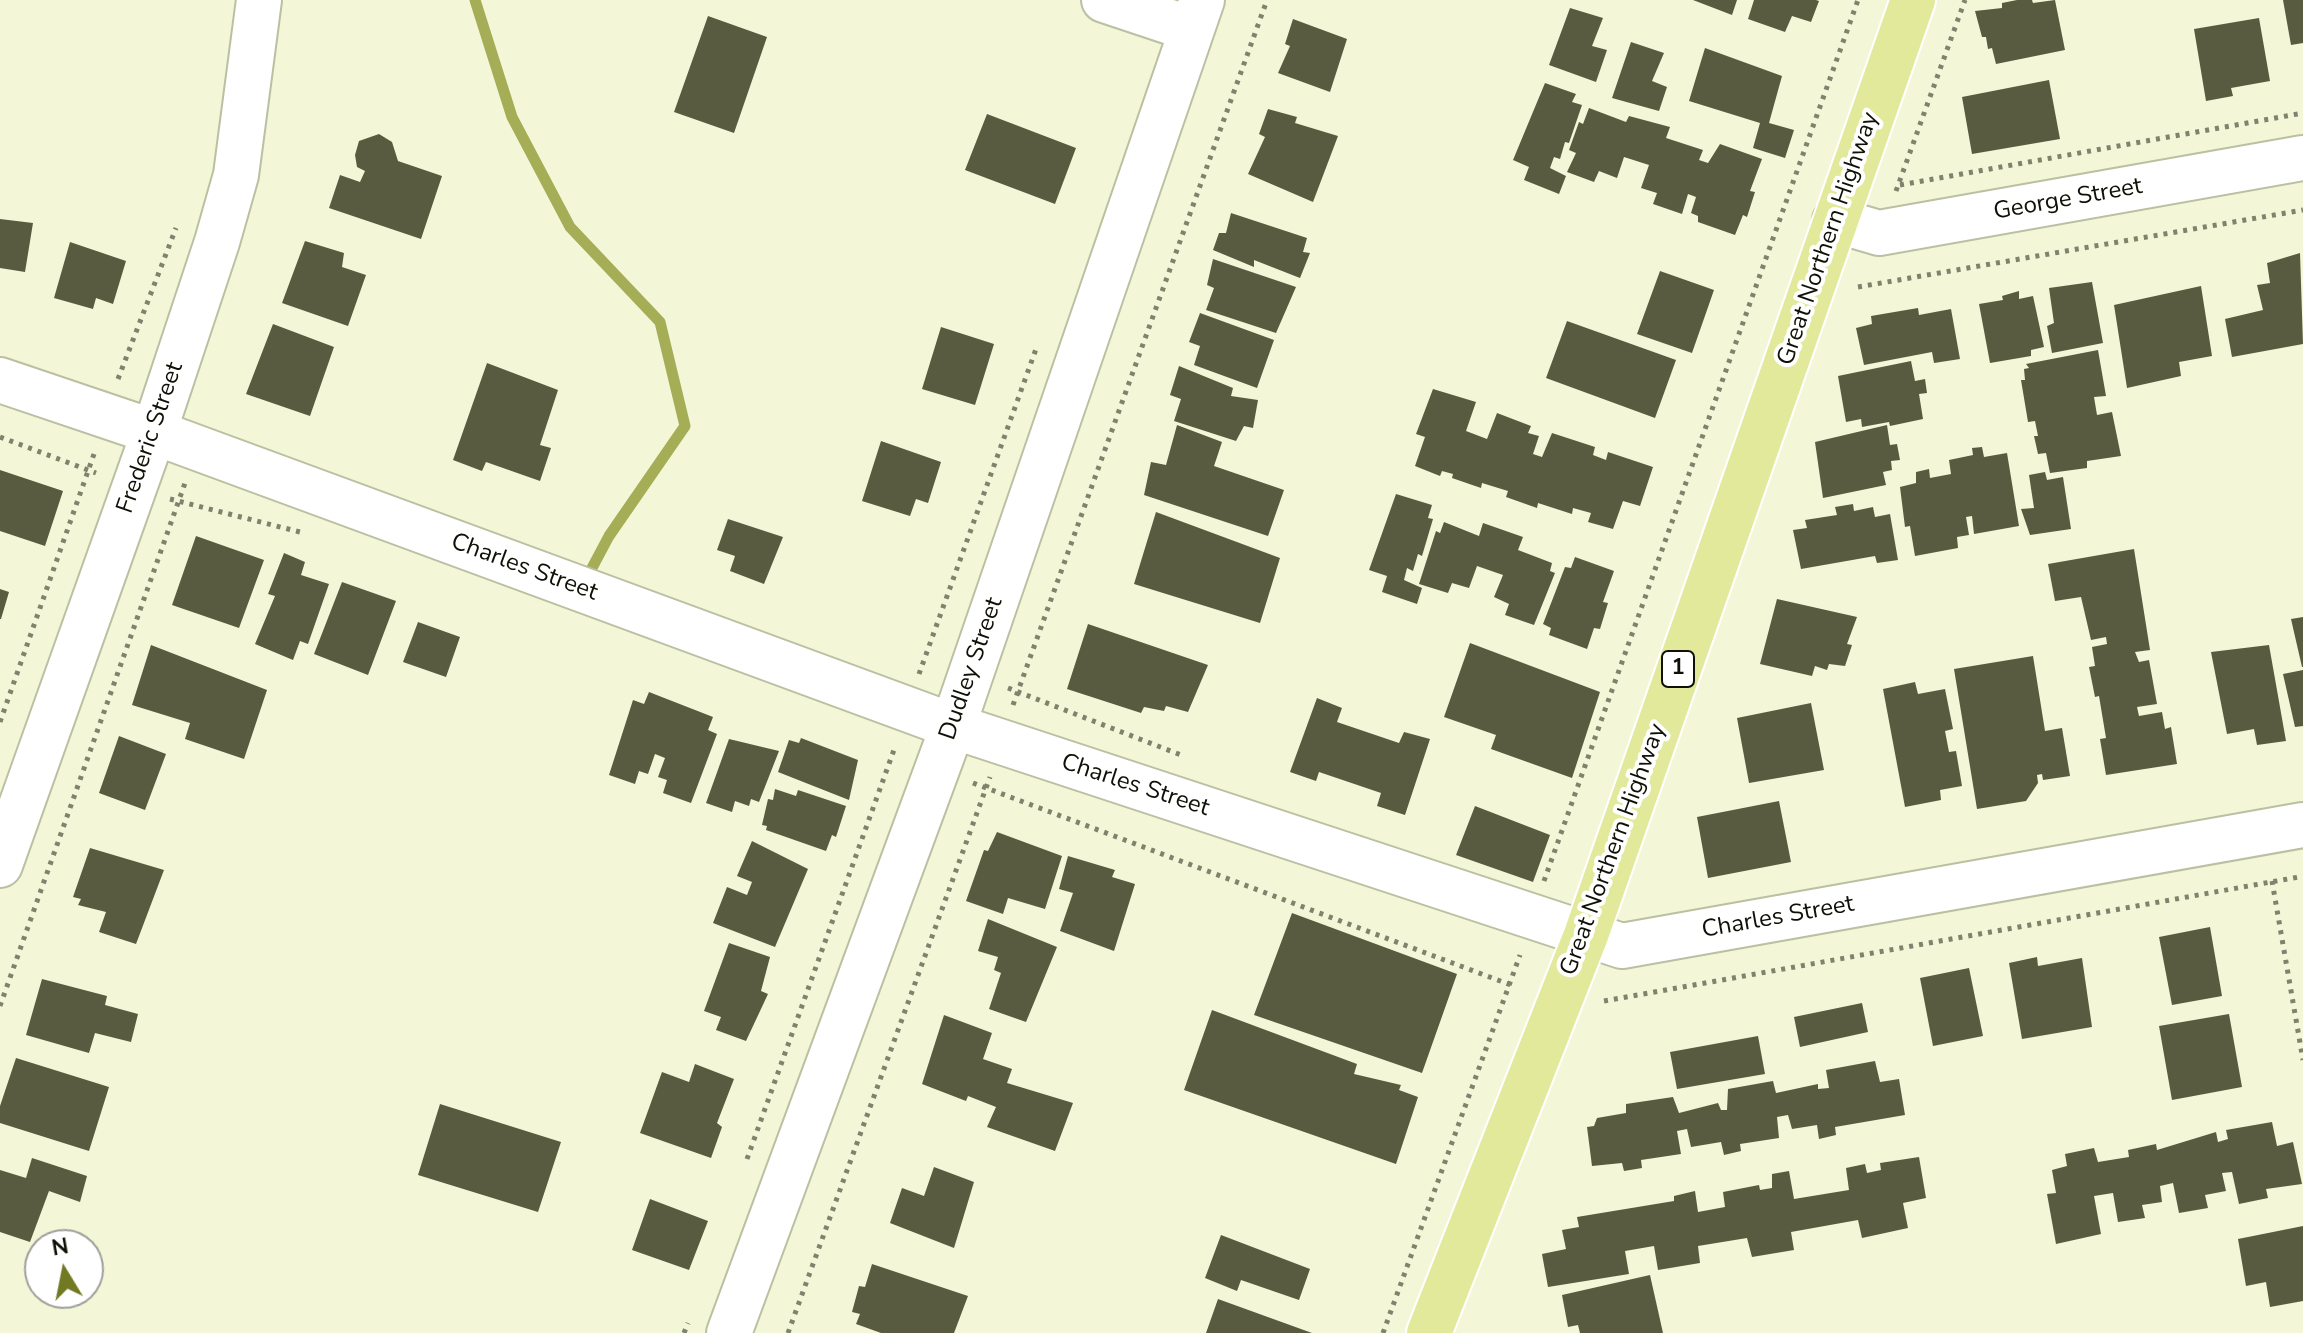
<!DOCTYPE html>
<html>
<head>
<meta charset="utf-8">
<style>
  body { margin:0 }
  #map { position:relative; width:2303px; height:1333px; overflow:hidden; background:#f3f7d8; font-family:"Nunito Sans",sans-serif }
  canvas { display:block }
  .north { position:absolute; left:24px; top:1229px; width:80px; height:80px; box-sizing:border-box; background:#fff; border:2px solid #9f9f9b; border-radius:50%; rotate:350deg; font-size:22px; font-weight:700; line-height:32px; text-align:center; color:#0f1006 }
  .north::after { content:''; display:block; margin:auto; width:28px; height:36px; background:#727923; clip-path:polygon(50% 0,100% 100%,50% 72%,0 100%) }
</style>
</head>
<body>
<div id="map">
<canvas width="2303" height="1333"></canvas>
<div class="north">N</div>
</div>
<script>
const ctx = document.querySelector('canvas').getContext('2d');
ctx.lineJoin = 'round';
const poly = rows => new Path2D(rows.map(r => 'M' + r).join(''));
function strokePath(path, color, width, dash) { ctx.strokeStyle = color; ctx.lineWidth = width; ctx.lineCap = dash ? 'butt' : 'round'; ctx.setLineDash(dash || []); ctx.stroke(path); }
function fillPath(path, color) { ctx.fillStyle = color; ctx.fill(path, 'evenodd'); }
function write(font, color, halo, rows, align = 'center') {
  ctx.font = font + ' "Nunito Sans",sans-serif'; ctx.lineWidth = 8; ctx.setLineDash([]); ctx.textBaseline = 'middle'; ctx.strokeStyle = halo; ctx.fillStyle = color; for (const [text, x, y, turn = 0] of rows) {
    ctx.save(); ctx.translate(x, y); ctx.rotate((+turn || 0) * Math.PI / 180); ctx.textAlign = isNaN(turn) ? turn : align; if (halo) ctx.strokeText(text, 0, 0); ctx.fillText(text, 0, 0); ctx.restore();
  }
}
strokePath(poly([
  [475,0,512,117,570,227,660,322,685,426,609,536,592,568]
]), '#a5ad56', 11);
fillPath(poly([
  [1693,0,1737,0,1732,15],
  [1754,0,1816,0,1819,1,1811,22,1792,16,1785,32,1748,19],
  [2017,0,2032,0,2033,3,2055,0,2065,50,1996,64,1992,48,1988,49,1986,37,1982,37,1975,11,2002,8,2002,3],
  [2283,0,2303,0,2303,43,2291,45],
  [1570,8,1603,18,1592,46,1607,50,1596,82,1549,65],
  [708,16,767,37,734,133,674,112],
  [2259,18,2270,81,2231,88,2233,96,2206,101,2194,29],
  [1293,19,1347,39,1330,92,1278,73,1290,46,1285,44],
  [1631,42,1664,53,1652,81,1667,87,1659,111,1612,98],
  [1705,48,1782,76,1769,123,1794,130,1785,158,1753,148,1760,123,1689,101],
  [2049,80,2060,139,1972,154,1962,97],
  [1545,83,1576,94,1572,102,1582,105,1569,143,1565,142,1560,159,1554,157,1550,168,1566,176,1559,194,1524,180,1529,167,1513,160],
  [1589,108,1626,122,1629,116,1670,127,1666,138,1703,150,1699,160,1708,163,1720,144,1762,159,1750,191,1755,192,1747,217,1743,215,1735,235,1698,222,1698,216,1691,213,1696,197,1688,194,1682,214,1653,204,1657,193,1641,188,1649,165,1624,157,1617,178,1599,171,1594,182,1567,172,1576,153,1569,150,1579,122,1583,124],
  [1268,109,1297,117,1295,123,1338,136,1313,202,1248,174,1265,137,1259,134],
  [987,114,1076,148,1055,204,965,170],
  [379,134,392,142,398,161,442,176,421,239,329,208,340,175,360,182,365,171,357,167,355,155,359,141],
  [1231,213,1307,238,1303,252,1310,253,1300,278,1254,260,1254,267,1213,250,1219,233,1226,233],
  [0,219,33,223,25,272,0,268],
  [305,241,344,253,342,267,366,275,348,326,282,303],
  [70,242,126,261,113,304,96,298,93,309,54,298],
  [2300,253,2303,344,2232,357,2225,319,2263,310,2257,285,2270,283,2267,263],
  [1213,259,1296,287,1276,333,1206,310,1214,288,1207,285],
  [1660,271,1714,290,1692,353,1637,334],
  [2092,282,2103,343,2052,353,2047,326,2054,323,2049,288],
  [2201,286,2212,356,2179,362,2181,376,2127,388,2114,305],
  [2019,291,2019,299,2033,296,2044,347,2031,350,2031,356,1990,363,1979,304,2003,300,2002,296],
  [1918,308,1919,315,1951,309,1960,359,1934,363,1932,352,1864,365,1856,328,1872,324,1871,316],
  [1200,313,1274,340,1257,388,1194,365,1200,346,1189,342],
  [1567,321,1676,360,1655,418,1546,378],
  [273,324,334,347,310,416,246,394],
  [941,327,994,344,975,405,922,389],
  [2098,350,2106,396,2094,397,2097,415,2112,412,2121,456,2087,461,2087,468,2050,473,2046,453,2038,454,2034,436,2038,436,2035,421,2028,422,2021,380,2025,380,2024,369,2029,368,2026,364],
  [1911,361,1915,381,1925,379,1927,393,1919,394,1923,419,1890,426,1889,422,1862,427,1861,419,1846,422,1838,376],
  [487,363,558,390,540,445,551,448,540,481,486,462,482,471,453,460],
  [1179,366,1233,388,1231,396,1258,400,1253,428,1244,426,1236,441,1174,421,1181,399,1170,395],
  [1433,389,1476,402,1466,431,1487,439,1497,413,1531,426,1528,433,1539,436,1533,454,1542,457,1552,433,1595,447,1593,455,1606,460,1608,452,1653,467,1640,506,1623,501,1613,529,1588,522,1591,513,1573,508,1572,514,1538,503,1537,508,1506,497,1508,491,1482,483,1481,488,1452,478,1453,474,1442,471,1440,476,1415,466,1425,437,1416,434],
  [1177,425,1222,442,1214,466,1284,490,1268,536,1144,495,1151,462,1166,465],
  [1887,425,1890,445,1897,444,1900,460,1891,461,1892,470,1883,472,1886,485,1823,498,1815,442],
  [881,441,941,462,928,503,916,499,910,516,862,501],
  [1982,447,1984,457,2007,453,2019,526,1974,534,1972,516,1966,517,1969,535,1957,537,1958,548,1915,556,1910,526,1905,527,1900,487,1916,483,1916,472,1929,469,1930,478,1951,474,1949,460,1973,455,1972,448],
  [0,470,63,491,45,546,0,531],
  [2045,472,2047,480,2063,477,2071,529,2030,535,2021,509,2034,508,2029,475],
  [1396,494,1432,505,1428,518,1433,519,1422,556,1418,554,1413,571,1407,568,1404,580,1422,588,1417,604,1382,592,1387,576,1369,570],
  [1853,504,1854,511,1873,507,1875,517,1890,514,1898,560,1877,563,1875,556,1801,569,1793,530,1807,528,1805,520,1837,515,1835,507],
  [1156,512,1280,558,1260,623,1134,584],
  [728,519,783,537,764,584,730,571,735,556,717,550],
  [1444,522,1479,536,1483,523,1523,537,1518,550,1552,563,1550,571,1555,573,1534,625,1505,615,1509,604,1494,597,1503,575,1477,566,1469,588,1452,583,1448,593,1419,584,1436,531,1440,533],
  [196,536,264,560,239,628,172,605],
  [2134,549,2150,650,2135,652,2139,662,2149,660,2157,704,2137,707,2139,716,2162,712,2165,729,2171,727,2177,764,2106,775,2100,739,2106,738,2099,696,2095,697,2089,667,2095,666,2092,647,2107,644,2106,637,2091,640,2081,597,2055,601,2048,564],
  [284,553,305,562,301,575,329,584,308,644,300,641,293,660,255,644,275,596,268,594],
  [1575,557,1614,571,1603,602,1608,603,1600,629,1594,628,1587,649,1549,635,1551,628,1543,624,1565,567,1571,568],
  [342,582,396,601,368,675,314,654],
  [0,589,9,592,1,619,0,619],
  [1777,599,1857,617,1847,644,1852,645,1845,666,1829,664,1827,670,1815,666,1812,676,1760,664],
  [2303,617,2303,667,2302,667,2291,619],
  [418,622,460,637,446,677,403,662],
  [1088,624,1208,665,1188,712,1166,706,1164,711,1144,707,1141,713,1067,689],
  [1470,643,1600,692,1572,778,1491,749,1496,735,1444,717],
  [151,645,267,690,244,759,185,739,190,723,132,705],
  [2269,645,2286,741,2257,745,2254,729,2227,734,2211,652],
  [2033,656,2045,731,2062,728,2070,776,2043,780,2042,774,2037,775,2038,783,2026,801,1977,809,1954,669],
  [2303,670,2303,726,2295,727,2283,674],
  [1915,682,1918,694,1945,689,1953,729,1945,731,1949,752,1956,751,1962,786,1940,790,1941,800,1905,807,1883,689],
  [649,692,713,717,708,730,717,734,691,803,663,793,667,780,658,777,665,758,655,754,648,774,639,771,635,784,609,775,633,700,644,704],
  [1317,698,1342,708,1337,722,1399,743,1404,732,1430,739,1405,815,1377,806,1381,793,1319,772,1316,781,1290,772],
  [1811,703,1824,770,1749,783,1737,718],
  [119,736,166,754,145,810,99,793],
  [801,738,858,760,849,800,778,772,789,740,799,743],
  [729,739,779,751,759,802,751,799,749,806,735,801,732,812,706,803],
  [775,789,796,796,798,790,846,806,836,837,832,835,826,851,766,830,767,826,762,825,768,799,773,800],
  [1779,801,1791,862,1708,878,1697,817],
  [1475,806,1550,835,1533,882,1456,855],
  [997,832,1062,856,1045,909,1008,898,1003,914,966,901,984,850,988,851],
  [752,841,808,869,775,947,713,923,727,887,747,895,752,882,737,876],
  [90,848,164,870,136,944,99,932,106,912,78,905,81,899,73,897],
  [1068,856,1115,870,1112,877,1135,884,1114,951,1060,931,1073,893,1059,889],
  [1292,913,1457,974,1422,1073,1254,1015],
  [988,919,1057,947,1026,1022,989,1009,1001,973,994,970,998,957,978,951],
  [2210,927,2222,996,2172,1005,2159,937],
  [729,943,770,957,761,991,768,994,746,1041,716,1030,721,1017,704,1011],
  [2037,957,2038,966,2082,958,2092,1027,2022,1039,2009,963],
  [1969,968,1983,1036,1933,1046,1920,978],
  [42,979,107,996,105,1005,138,1014,131,1042,95,1033,89,1053,26,1035],
  [1862,1003,1868,1032,1800,1047,1794,1017],
  [1212,1010,1357,1064,1354,1074,1401,1085,1399,1090,1418,1097,1396,1164,1184,1090],
  [2229,1014,2242,1087,2172,1100,2159,1026],
  [944,1015,992,1033,983,1059,1012,1069,1007,1083,1073,1103,1055,1151,987,1127,996,1107,968,1096,966,1101,922,1084],
  [1758,1036,1765,1074,1677,1089,1670,1052],
  [16,1058,109,1087,89,1151,0,1123,0,1106],
  [1875,1061,1880,1082,1899,1079,1905,1115,1835,1127,1836,1135,1819,1139,1817,1125,1792,1129,1788,1115,1777,1117,1779,1138,1740,1144,1741,1151,1724,1155,1721,1142,1691,1147,1687,1129,1677,1131,1681,1154,1641,1160,1642,1168,1624,1171,1622,1163,1592,1166,1587,1127,1594,1126,1597,1118,1626,1113,1626,1104,1673,1097,1679,1113,1718,1103,1721,1110,1727,1110,1728,1089,1773,1081,1776,1093,1818,1084,1818,1089,1829,1088,1826,1070],
  [695,1064,734,1079,717,1123,722,1127,711,1158,640,1133,662,1072,689,1082],
  [440,1104,561,1142,538,1212,418,1175],
  [2272,1122,2277,1146,2293,1142,2302,1184,2266,1189,2268,1198,2239,1204,2232,1172,2222,1173,2226,1191,2205,1195,2208,1208,2179,1213,2173,1183,2160,1186,2162,1202,2142,1205,2145,1218,2118,1222,2113,1193,2094,1196,2101,1234,2056,1244,2047,1194,2056,1193,2052,1170,2067,1166,2065,1154,2094,1148,2098,1162,2129,1157,2128,1150,2156,1144,2157,1150,2216,1132,2218,1142,2228,1139,2226,1130],
  [1919,1157,1926,1198,1903,1203,1908,1228,1862,1238,1858,1220,1791,1232,1794,1250,1752,1257,1747,1238,1698,1246,1700,1263,1658,1270,1654,1246,1625,1251,1629,1274,1548,1287,1542,1254,1566,1249,1562,1230,1579,1227,1577,1217,1674,1201,1674,1196,1695,1191,1698,1212,1725,1207,1723,1192,1759,1185,1760,1190,1772,1188,1772,1174,1789,1171,1794,1199,1849,1190,1846,1168,1865,1164,1867,1173,1881,1170,1880,1163],
  [32,1158,87,1176,80,1202,49,1191,30,1242,0,1232,0,1170,26,1178],
  [934,1167,974,1182,954,1248,890,1223,902,1188,924,1196],
  [650,1199,708,1221,689,1270,632,1250],
  [2303,1226,2303,1301,2270,1307,2266,1282,2246,1286,2238,1239],
  [1221,1235,1310,1269,1299,1300,1241,1280,1237,1291,1205,1278],
  [872,1264,968,1296,954,1333,881,1333,856,1324,860,1314,852,1312,859,1286,865,1287],
  [1650,1275,1663,1333,1580,1333,1578,1325,1568,1327,1562,1295],
  [1218,1299,1312,1333,1206,1333]
]), '#585b40');
const minor = poly([
  [1104,0,1191,29],
  [1835,220,1879,233,2303,158],
  [0,380,154,432,953,726,1622,946,2303,825],
  [0,865,154,432,217,242,236,175,259,0],
  [729,1333,953,726,1202,0]
]);
const major = poly([
  [1429,1333,1586,935,1913,0]
]);
strokePath(minor, '#bcc0a2', 48);
strokePath(major, '#fff', 48);
strokePath(poly([
  [1900,185,2303,113],
  [1896,191,1965,0],
  [1858,287,2303,210],
  [118,379,176,228],
  [0,437,96,473],
  [170,499,300,532],
  [919,674,1036,349],
  [1008,688,1181,755],
  [1013,705,1267,0],
  [0,722,94,454],
  [973,783,1511,985],
  [1544,881,1858,0],
  [2272,881,2303,1060],
  [1604,1001,2299,877],
  [0,1006,185,483],
  [747,1159,895,747],
  [684,1333,688,1323],
  [788,1333,990,777],
  [1383,1333,1520,955]
]), '#7f826d', 5, [4, 6]);
strokePath(minor, '#fff', 44);
strokePath(major, '#e3e99b', 44);
for (const [x, y, w] of [
  [1678,669,32]
]) { const box = new Path2D(); box.roundRect(x - w / 2, y - 18, w, 36, 6); ctx.fillStyle = '#fff'; ctx.fill(box); strokePath(box, '#0f1006', 2); }
write('bold 22px', '#0f1006', null, [
  ["1",1678,669]
]);
write('24px', '#0f1006', '#fff', [
  ["George Street",2068,200,-10],
  ["Great Northern Highway",1829,239,-71],
  ["Frederic Street",151,438,-71],
  ["Charles Street",524,568,20],
  ["Dudley Street",972,669,-71],
  ["Charles Street",1135,786,18],
  ["Great Northern Highway",1614,850,-70],
  ["Charles Street",1778,918,-10]
]);
</script>
</body>
</html>
